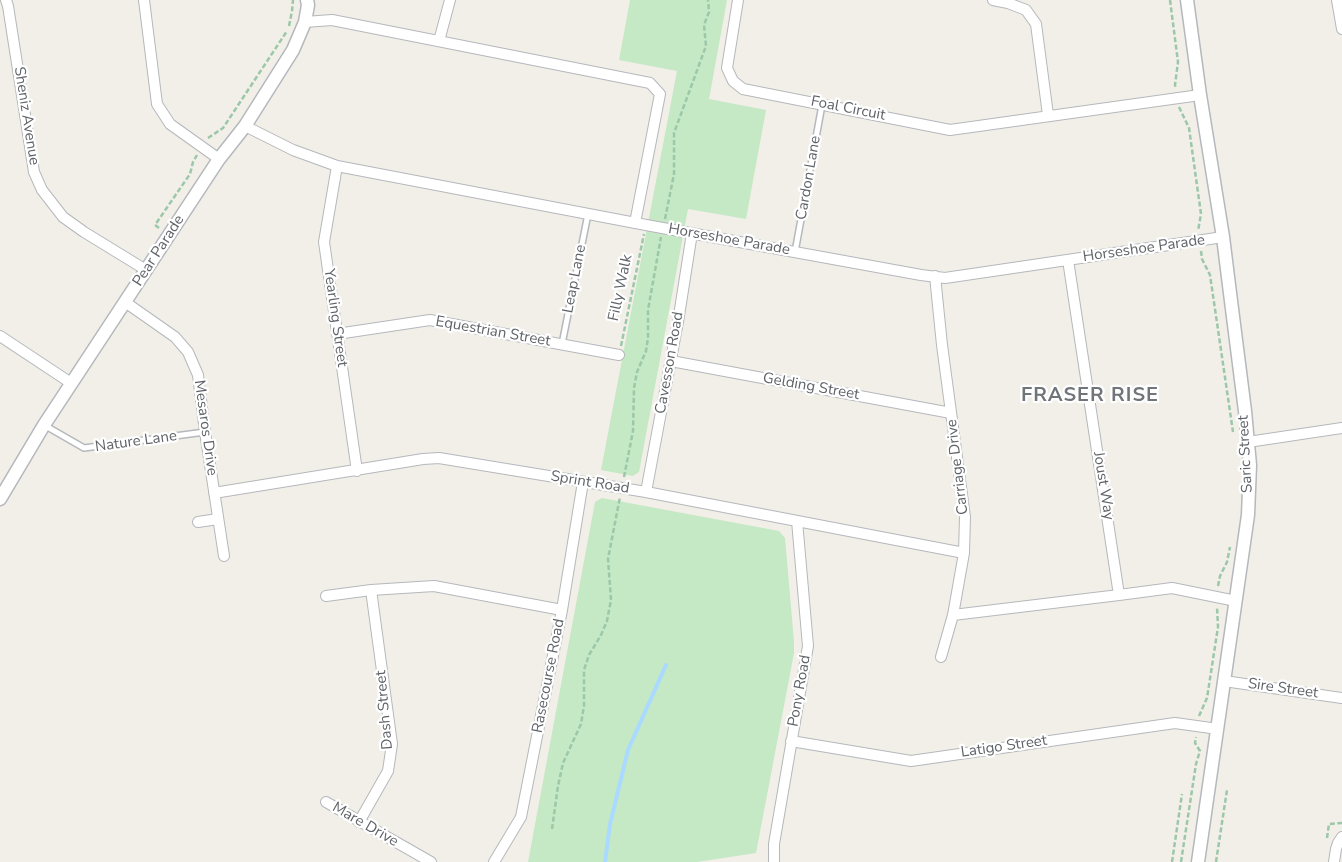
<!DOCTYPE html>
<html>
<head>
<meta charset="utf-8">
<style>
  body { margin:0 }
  canvas { display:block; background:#f1efe8 }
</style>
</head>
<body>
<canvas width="1342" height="862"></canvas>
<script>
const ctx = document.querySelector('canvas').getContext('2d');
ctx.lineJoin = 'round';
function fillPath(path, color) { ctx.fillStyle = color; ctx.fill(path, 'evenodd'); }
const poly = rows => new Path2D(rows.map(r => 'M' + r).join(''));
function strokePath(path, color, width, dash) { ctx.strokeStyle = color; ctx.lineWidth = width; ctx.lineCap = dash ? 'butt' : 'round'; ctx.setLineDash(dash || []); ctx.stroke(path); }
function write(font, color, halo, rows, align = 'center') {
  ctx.font = font + ' "Nunito Sans",sans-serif'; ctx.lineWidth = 4.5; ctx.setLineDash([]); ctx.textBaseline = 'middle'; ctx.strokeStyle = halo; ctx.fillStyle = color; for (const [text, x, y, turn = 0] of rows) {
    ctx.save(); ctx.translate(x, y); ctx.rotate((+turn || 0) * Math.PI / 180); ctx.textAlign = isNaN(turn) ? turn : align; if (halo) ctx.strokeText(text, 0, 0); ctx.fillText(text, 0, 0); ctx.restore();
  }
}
fillPath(poly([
  [630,0,727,0,709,99,766,110,746,219,688,209,639,472,633,476,601,470,677,71,619,60],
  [602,498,779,531,785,538,794,642,794,653,756,853,697,862,528,862,595,502]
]), '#c5e8c5');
strokePath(poly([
  [605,862,610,824,628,750,666,665]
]), '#aadaff', 4);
const service = poly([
  [795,252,822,105],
  [562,344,588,214],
  [44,425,84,448,205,432]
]);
const minor = poly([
  [6,0,8,6,34,172,42,190,63,217,84,232,146,270],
  [144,0,157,104,170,124,219,159],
  [738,0,727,68,733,81,743,89,950,130,1200,95],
  [993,0,1008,3,1026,10,1036,24,1048,115],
  [1337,0,1342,29],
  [305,22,332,20,650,83,660,94,635,223],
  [439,41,450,0],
  [245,126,293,150,337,166,646,225,921,275,945,278,1223,237],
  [337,166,324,242,357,471],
  [1068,260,1119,595,1172,588,1236,601],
  [935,276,942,345,965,517,964,553,953,615,941,657],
  [125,302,175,337,188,352,198,375,205,432,224,556],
  [337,334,430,320,619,355],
  [0,336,71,383],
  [671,361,951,413],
  [1248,442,1342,428],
  [646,492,678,322,692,233],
  [214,493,423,459,439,458,646,492,964,553],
  [198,522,218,519],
  [326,596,371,590,434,586,562,610],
  [953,615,1119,595],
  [1224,681,1342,698],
  [791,741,911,761,1175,723,1218,729],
  [326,802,431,862],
  [359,822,388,771,392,744,371,590],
  [494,862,521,817,562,610,583,482],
  [774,862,774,844,808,646,797,521],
  [1334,862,1336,849,1338,843,1342,837]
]);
const tertiary = poly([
  [1187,0,1200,95,1223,237,1231,301,1245,411,1250,465,1248,515,1198,862],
  [0,499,44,425,219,159,245,126,293,50,305,22,308,5,307,0]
]);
strokePath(service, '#b5b8bc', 8);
strokePath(minor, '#b5b8bc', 12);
strokePath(tertiary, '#b5b8bc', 15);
strokePath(poly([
  [1170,0,1178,62,1175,85,1176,89],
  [289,26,292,11,293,0],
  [1179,107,1189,128,1201,214,1198,231],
  [208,138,223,128,287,31],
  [665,219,674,174,674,133,706,46,704,25,709,12,708,0],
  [159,228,155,225,190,174,193,162,197,155],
  [1201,251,1202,259,1210,275,1233,432],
  [621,346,644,234],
  [624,477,633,431,634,388,637,372,646,351,648,338,648,310,661,237],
  [1218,586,1220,576,1227,562,1230,547],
  [1199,716,1207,698,1218,627,1217,607],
  [552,829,558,786,563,763,581,724,584,706,584,670,589,655,601,635,607,621,611,600,608,559,620,497],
  [1327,838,1329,824,1342,823],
  [1172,862,1182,794],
  [1181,862,1196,764,1200,751,1195,743,1196,737],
  [1216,862,1227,790]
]), '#9cc7a9', 2.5, [5, 2.5]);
strokePath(service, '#fff', 5);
strokePath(minor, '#fff', 10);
strokePath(tertiary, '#fff', 12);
write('15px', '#5f6368', '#fff', [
  ["Foal Circuit",848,109,11],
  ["Sheniz Avenue",26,116,81],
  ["Cardon Lane",809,178,-80],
  ["Horseshoe Parade",729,240,10],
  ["Horseshoe Parade",1144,249,-8],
  ["Pear Parade",159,251,-57],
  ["Leap Lane",575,279,-79],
  ["Filly Walk",621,288,-78],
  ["Yearling Street",335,318,82],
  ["Equestrian Street",493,332,10],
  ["Cavesson Road",670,363,-80],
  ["Gelding Street",811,387,10],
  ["Mesaros Drive",205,428,82],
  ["Nature Lane",136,442,-8],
  ["Saric Street",1246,454,-93],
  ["Carriage Drive",958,467,-97],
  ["Sprint Road",590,483,9],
  ["Joust Way",1103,486,81],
  ["Rasecourse Road",549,676,-79],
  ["Sire Street",1283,689,8],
  ["Pony Road",800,691,-80],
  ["Dash Street",385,710,-95],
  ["Latigo Street",1004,747,-8],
  ["Mare Drive",365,825,30]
]);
ctx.letterSpacing = '1px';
write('bold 20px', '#70757a', '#fff', [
  ["FRASER RISE",1090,396]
]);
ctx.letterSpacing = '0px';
</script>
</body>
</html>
